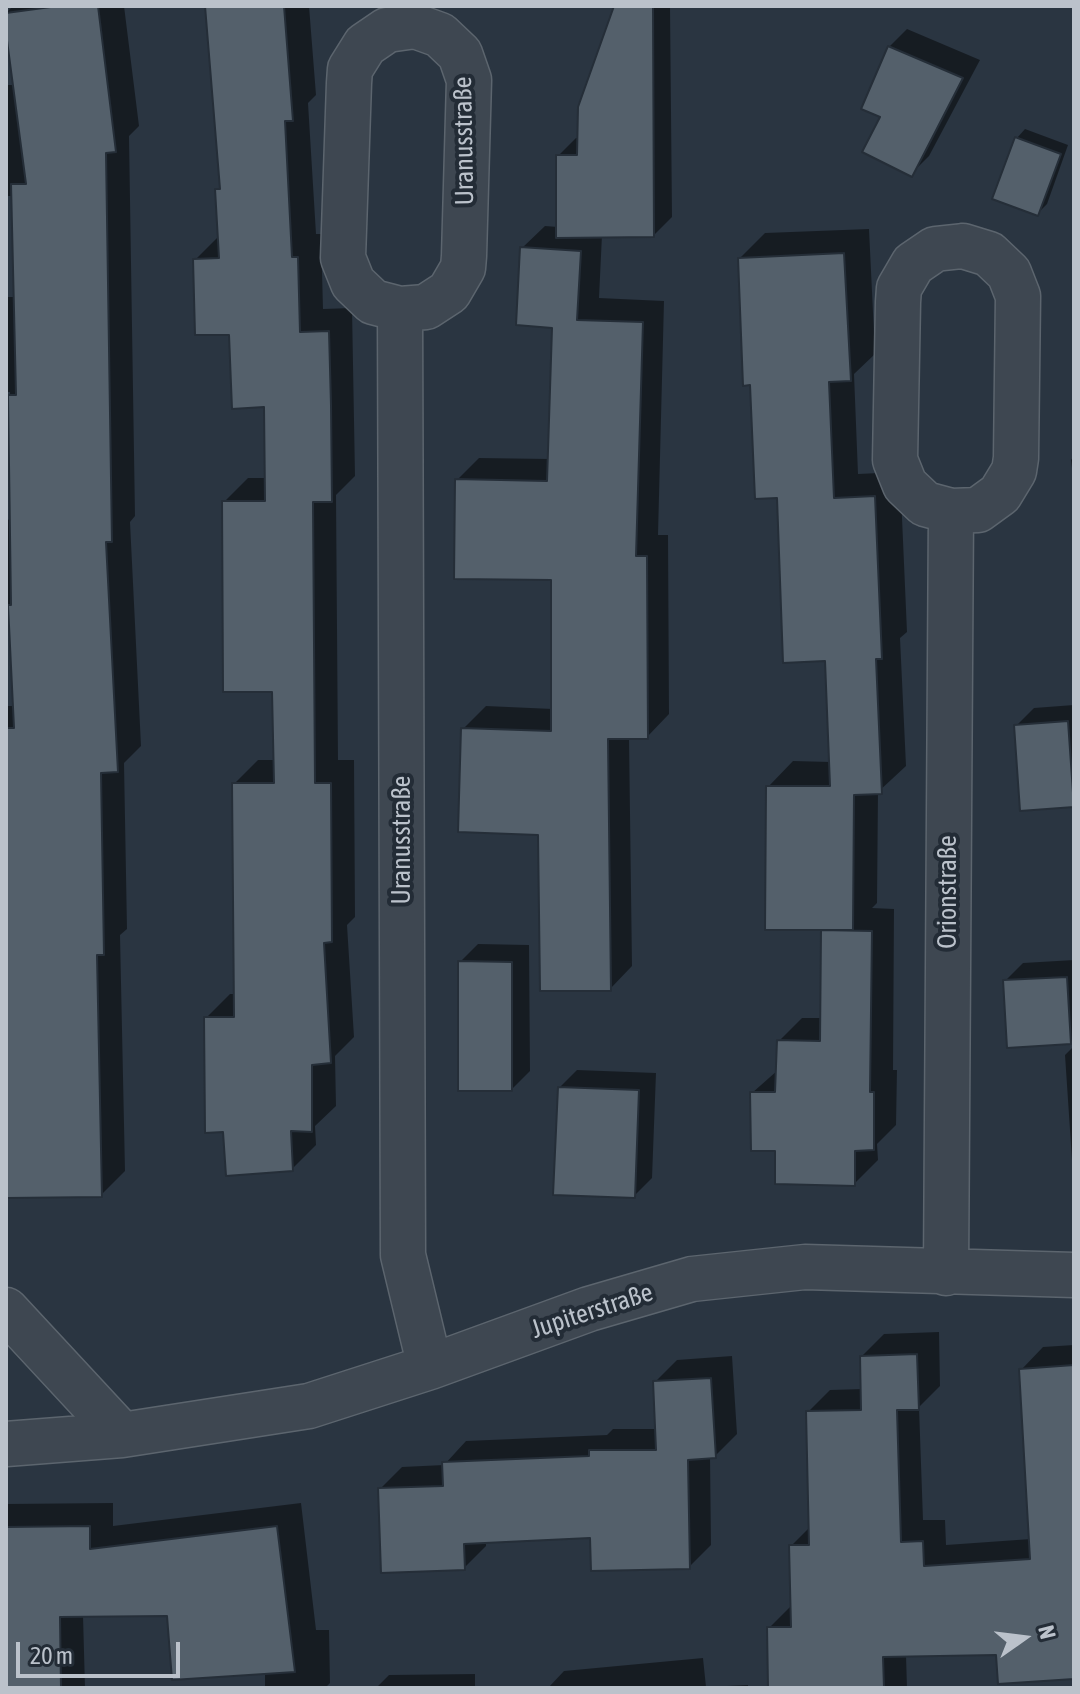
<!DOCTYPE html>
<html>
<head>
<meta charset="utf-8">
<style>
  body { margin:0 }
  #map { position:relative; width:1080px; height:1694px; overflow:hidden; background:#2a3541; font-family:"Asap Condensed",sans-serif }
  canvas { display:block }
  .frame { position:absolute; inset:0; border:8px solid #bbc2cb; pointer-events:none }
  .north { position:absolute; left:984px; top:1598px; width:80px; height:80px; -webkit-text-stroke:6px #232c36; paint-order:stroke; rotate:76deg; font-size:22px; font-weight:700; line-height:32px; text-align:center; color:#bbc2cb }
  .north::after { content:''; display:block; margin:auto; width:28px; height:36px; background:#bbc2cb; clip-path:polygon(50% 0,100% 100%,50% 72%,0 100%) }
  .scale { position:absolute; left:16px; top:1642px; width:164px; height:36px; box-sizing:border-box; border:4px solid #bbc2cb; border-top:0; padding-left:10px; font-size:24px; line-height:28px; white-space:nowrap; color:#bbc2cb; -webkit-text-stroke:6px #232c36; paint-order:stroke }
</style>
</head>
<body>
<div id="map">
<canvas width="1080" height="1694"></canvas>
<div class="frame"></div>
<div class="north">N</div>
<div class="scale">20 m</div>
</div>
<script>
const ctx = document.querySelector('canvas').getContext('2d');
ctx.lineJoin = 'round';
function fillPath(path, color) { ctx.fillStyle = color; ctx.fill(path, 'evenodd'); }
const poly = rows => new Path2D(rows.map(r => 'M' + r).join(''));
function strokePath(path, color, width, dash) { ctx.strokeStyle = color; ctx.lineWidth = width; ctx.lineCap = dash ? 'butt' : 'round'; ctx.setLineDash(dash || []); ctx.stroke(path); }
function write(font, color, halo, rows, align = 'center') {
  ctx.font = font + ' "Asap Condensed",sans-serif'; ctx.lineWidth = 8; ctx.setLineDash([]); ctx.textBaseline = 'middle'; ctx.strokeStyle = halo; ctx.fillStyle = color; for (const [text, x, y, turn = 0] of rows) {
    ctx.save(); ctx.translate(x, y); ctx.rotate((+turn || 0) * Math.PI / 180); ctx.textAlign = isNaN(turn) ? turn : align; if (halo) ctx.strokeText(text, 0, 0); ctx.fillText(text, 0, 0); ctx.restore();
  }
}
fillPath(poly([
  [13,6,124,6,139,126,129,136,135,516,130,522,141,746,124,763,127,929,120,935,125,1171,101,1195,6,1196,6,706,15,706,10,609,6,609,6,520,12,519,10,392,6,392,6,297,16,297,14,196,6,196,6,85,15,85,6,13],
  [207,6,309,6,316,95,308,103,316,234,321,234,323,309,352,308,355,476,336,495,338,760,354,760,355,917,347,925,354,1037,335,1056,336,1106,315,1126,316,1145,292,1169,225,1130,206,1018,230,994,236,994,234,784,258,760,275,760,274,690,224,502,248,478,266,478,266,405,195,260,220,235,217,190,221,186],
  [616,6,670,6,672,217,654,235,602,235,599,298,664,301,658,535,668,535,669,714,647,737,629,737,632,966,610,989,540,833,463,729,486,706,553,709,553,578,457,480,479,458,550,459,554,326,522,248,545,226,558,227,558,156,576,138,579,138],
  [907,29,980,60,929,156,911,174,883,116,889,47],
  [1025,129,1068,145,1047,204,1038,213,1017,138],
  [869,229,875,354,854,374,858,474,900,472,907,632,900,638,906,766,878,792,877,903,872,908,894,909,893,1070,897,1070,896,1125,877,1144,878,1160,854,1184,777,1149,752,1093,778,1070,779,1041,802,1018,822,1018,823,931,826,928,768,787,793,761,831,762,827,659,779,496,752,383,740,258,765,233],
  [1074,456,1074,484,1071,460],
  [1074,705,1074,805,1016,726,1034,708],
  [478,944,529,945,530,1071,512,1089,460,962],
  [1074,960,1074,1038,1071,1042,1005,981,1023,963],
  [1074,1046,1074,1190,1065,1055],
  [577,1070,656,1073,652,1178,634,1196,559,1088],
  [939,1332,940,1386,919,1407,923,1520,945,1520,946,1545,1031,1539,1021,1370,1043,1347,1074,1345,1074,1677,998,1653,906,1655,907,1688,770,1688,769,1628,791,1606,791,1546,811,1526,808,1412,830,1390,863,1389,862,1356,884,1334],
  [732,1356,737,1434,715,1456,710,1456,711,1545,689,1567,592,1536,486,1541,486,1546,464,1568,380,1489,402,1467,444,1465,466,1441,607,1435,613,1429,657,1429,655,1382,677,1360],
  [113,1503,113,1526,301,1503,316,1630,329,1630,330,1683,325,1688,265,1688,265,1672,169,1614,83,1615,85,1688,6,1688,6,1504],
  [703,1658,706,1687,748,1685,748,1688,548,1688,564,1671],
  [475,1674,475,1688,376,1688,389,1675]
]), '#0007');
const building = poly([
  [58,6,98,6,116,152,106,153,112,542,106,542,118,772,101,773,104,955,97,955,102,1197,6,1198,6,728,14,728,8,605,11,605,8,395,16,395,11,184,26,184,6,33,6,13,58,6],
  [205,6,284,6,293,121,285,121,292,257,298,257,300,332,329,331,331,405,332,502,313,502,315,783,331,783,332,942,324,943,331,1063,312,1065,312,1132,291,1131,293,1171,226,1176,223,1132,205,1133,204,1017,234,1017,232,783,274,783,272,692,223,692,222,501,265,501,264,407,232,409,229,335,195,335,193,259,219,258,215,189,220,189,205,6],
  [614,6,653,6,654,237,556,238,556,155,577,155,578,107,614,6],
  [888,46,963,78,912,177,862,152,880,117,861,109,888,46],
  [1015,137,1061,154,1038,216,992,199,1015,137],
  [520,247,581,251,577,320,643,322,636,556,647,556,648,739,608,739,611,991,540,991,538,835,458,832,461,728,551,731,551,580,454,579,455,479,547,481,552,328,516,325,520,247],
  [844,253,851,381,829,382,834,498,875,496,882,659,876,659,882,794,854,795,853,930,765,930,766,786,830,786,825,661,783,663,777,498,755,499,750,385,743,386,738,258,844,253],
  [1068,721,1074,807,1020,811,1014,725,1068,721],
  [821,930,872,931,870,1092,874,1092,874,1150,855,1151,855,1186,775,1184,775,1151,751,1151,750,1092,775,1092,777,1040,820,1041,821,930],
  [458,961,512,962,512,1091,458,1091,458,961],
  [1067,977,1071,1044,1007,1048,1003,980,1067,977],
  [558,1087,639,1090,635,1198,553,1195,558,1087],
  [917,1354,919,1410,897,1410,901,1542,923,1541,924,1566,1030,1559,1019,1369,1074,1365,1074,1679,998,1684,996,1655,883,1657,884,1688,768,1688,767,1627,791,1627,789,1545,809,1545,806,1411,861,1410,860,1356,917,1354],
  [711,1378,716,1458,688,1460,690,1569,591,1571,590,1538,464,1544,465,1570,381,1573,378,1488,443,1486,442,1462,589,1456,589,1450,656,1450,653,1381,711,1378],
  [90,1526,90,1549,277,1526,295,1672,172,1680,167,1616,60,1617,61,1688,6,1688,6,1527,90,1526]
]);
fillPath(building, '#54606b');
strokePath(building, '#252e38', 2);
const minor = poly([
  [415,26,440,35,460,54,469,80,464,256,463,268,449,292,426,307,400,309,373,302,353,283,343,258,349,83,350,69,365,45,387,30,415,26],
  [963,246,989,254,1009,273,1018,296,1016,458,1014,471,1000,494,978,510,951,511,925,504,905,485,895,460,898,302,899,288,913,264,935,249,963,246],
  [400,309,403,1255,430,1367],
  [946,1273,951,511],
  [6,1310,122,1435,309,1406,430,1367,589,1309,692,1279,805,1267,1074,1275],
  [6,1444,122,1435]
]);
strokePath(minor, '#5c656e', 47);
strokePath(minor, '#3e4751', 44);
write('26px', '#bbc2cb', '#232c36', [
  ["Uranusstraße",464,141,-91],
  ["Uranusstraße",402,840,-90],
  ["Orionstraße",948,892,-90],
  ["Jupiterstraße",592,1311,-18]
]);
</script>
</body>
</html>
